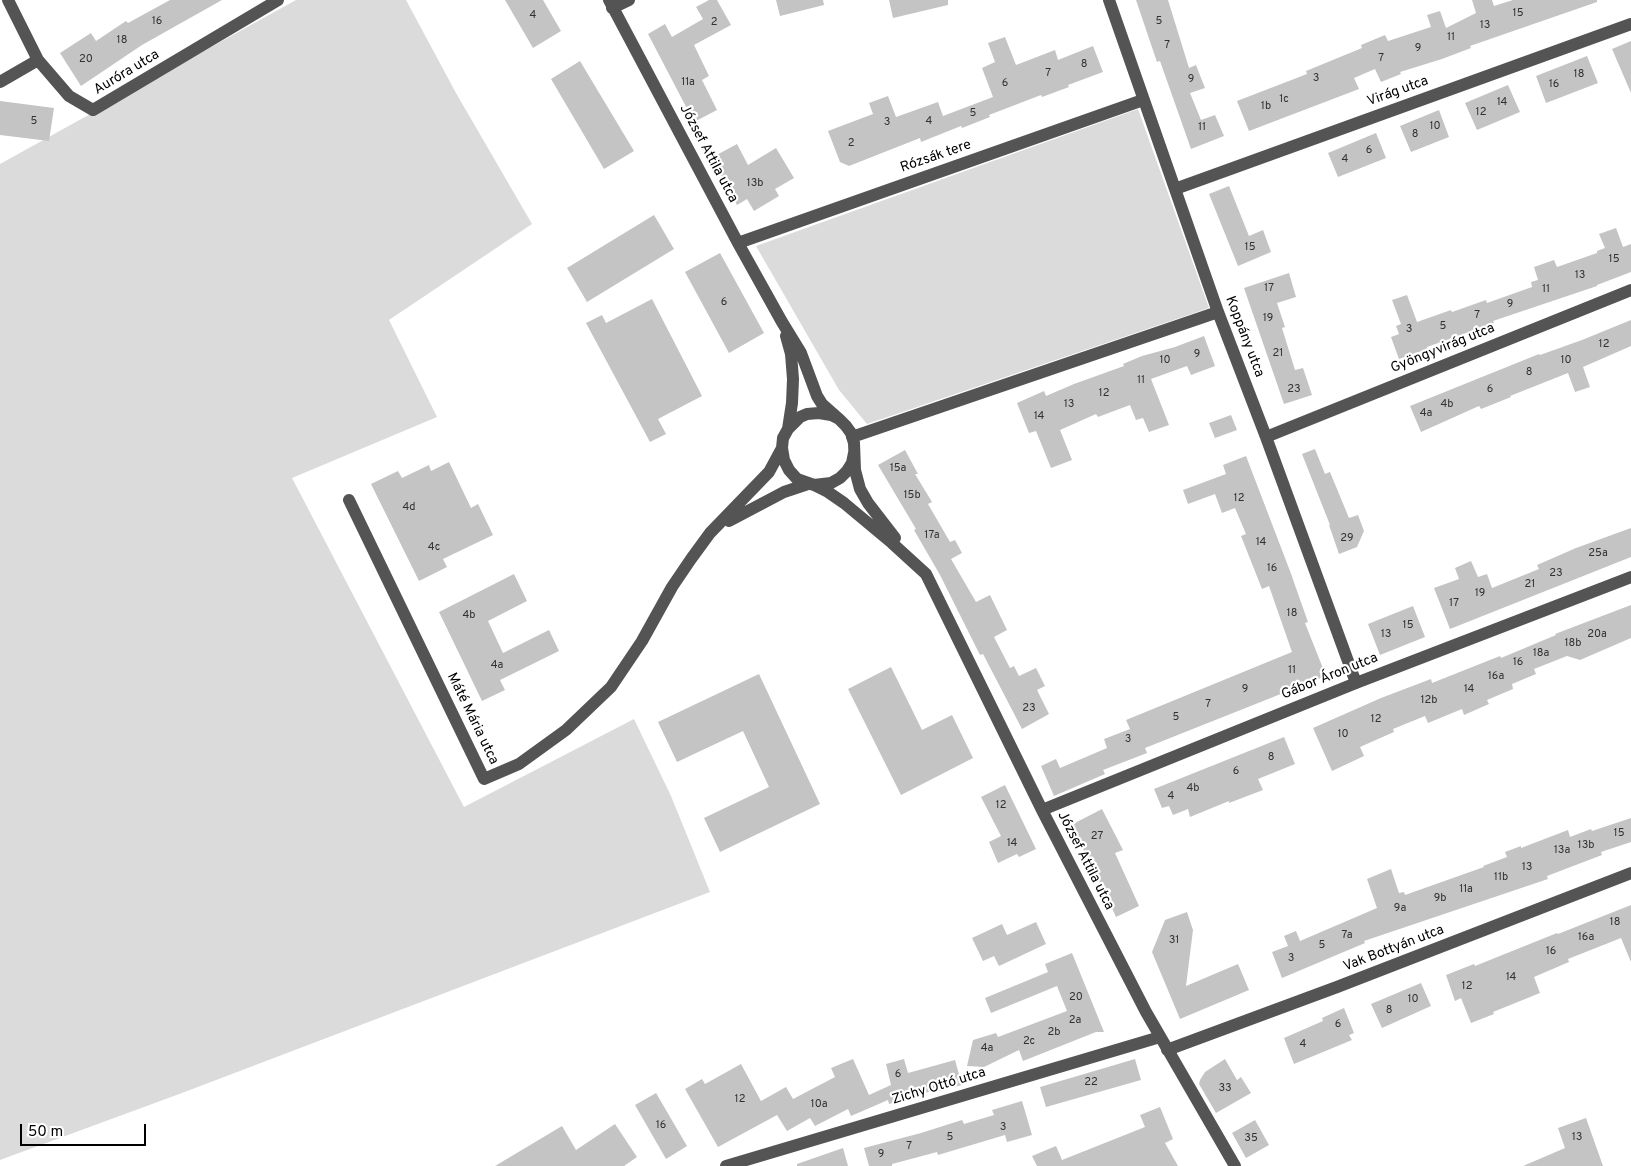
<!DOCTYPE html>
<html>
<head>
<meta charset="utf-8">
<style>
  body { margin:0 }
  #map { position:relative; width:1631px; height:1166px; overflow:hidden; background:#fff; font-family:Overpass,sans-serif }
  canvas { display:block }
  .scale { position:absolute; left:20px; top:1124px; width:126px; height:22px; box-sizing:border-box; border:2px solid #000; border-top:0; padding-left:6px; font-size:15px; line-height:18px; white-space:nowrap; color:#000; -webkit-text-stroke:4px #fff; paint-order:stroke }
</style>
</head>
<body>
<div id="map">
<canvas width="1631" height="1166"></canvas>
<div class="scale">50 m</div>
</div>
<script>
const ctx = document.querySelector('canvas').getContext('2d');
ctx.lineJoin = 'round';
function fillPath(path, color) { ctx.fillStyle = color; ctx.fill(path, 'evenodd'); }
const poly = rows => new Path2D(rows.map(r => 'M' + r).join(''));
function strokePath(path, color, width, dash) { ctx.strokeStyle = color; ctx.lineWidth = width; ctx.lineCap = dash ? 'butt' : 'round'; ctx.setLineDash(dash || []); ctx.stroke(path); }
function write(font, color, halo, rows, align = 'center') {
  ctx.font = font + ' Overpass,sans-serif'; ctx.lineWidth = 4.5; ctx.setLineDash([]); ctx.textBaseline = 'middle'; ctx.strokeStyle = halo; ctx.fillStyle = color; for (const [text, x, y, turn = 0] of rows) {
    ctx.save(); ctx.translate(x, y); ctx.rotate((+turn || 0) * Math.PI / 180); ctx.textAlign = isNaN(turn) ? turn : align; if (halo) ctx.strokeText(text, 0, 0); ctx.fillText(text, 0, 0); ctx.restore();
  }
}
fillPath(poly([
  [296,0,406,0,456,93,532,224,389,320,437,417,292,478,464,807,634,719,671,796,710,892,182,1093,0,1160,0,164],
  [1138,109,1209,308,867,424,839,390,756,246]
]), '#dbdbdb');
fillPath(poly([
  [170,0,222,0,142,45,81,86,60,53,91,33,96,41,126,21,128,23],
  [505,0,543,0,561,31,533,48],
  [709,0,717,0,731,25,694,45,709,76,702,80,717,110,694,122,648,34,665,24,672,37,703,19,696,7],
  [776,0,823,0,824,5,780,16],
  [889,0,948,0,948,5,893,18],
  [1136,0,1168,0,1189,68,1196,65,1205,88,1190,93,1201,120,1215,115,1224,136,1191,149,1160,61,1157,62],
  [1472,0,1492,0,1494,6,1513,0,1597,0,1597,2,1470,46,1471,48,1442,59,1400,72,1401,74,1381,82,1375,69,1354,78,1359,89,1249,131,1237,101,1307,74,1306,71,1362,48,1361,45,1385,35,1388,41,1431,27,1427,15,1440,11,1446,28,1476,13],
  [1005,37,1016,65,1055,50,1058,60,1093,46,1103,72,1068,85,1069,87,1042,97,1041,95,989,115,990,117,962,128,961,126,921,142,920,138,849,166,840,162,828,131,873,114,869,103,888,96,896,117,938,102,943,116,993,97,982,68,995,62,988,43],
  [1631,41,1631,93,1612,49],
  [1587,56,1598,83,1546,103,1536,76],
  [580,61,634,151,604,169,551,79],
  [1508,85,1520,112,1477,130,1465,103],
  [0,101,54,108,49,141,0,135],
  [1439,110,1449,137,1411,152,1400,126],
  [1376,133,1386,158,1338,177,1328,153],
  [737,144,748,165,776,148,794,178,775,189,779,196,754,211,747,199,737,205,711,158],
  [1229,186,1249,236,1263,230,1271,252,1238,266,1209,194],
  [654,215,674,249,587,302,567,268],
  [1616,228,1623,247,1631,244,1631,272,1597,285,1597,286,1493,321,1494,323,1427,347,1427,349,1399,359,1391,337,1399,334,1396,326,1401,324,1392,300,1407,295,1417,322,1451,310,1452,312,1486,300,1487,303,1532,287,1531,282,1538,280,1534,267,1554,260,1557,267,1597,253,1597,251,1605,248,1599,234],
  [720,253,764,333,729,353,685,272],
  [1289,273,1296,297,1277,303,1285,327,1282,328,1295,370,1303,368,1312,395,1284,404,1244,288],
  [652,299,702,396,658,419,666,434,650,442,586,323,602,315,606,323],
  [1631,320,1631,346,1583,367,1590,387,1575,392,1568,373,1510,396,1511,397,1481,409,1479,406,1421,432,1410,406,1539,354,1540,355,1582,340],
  [1204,336,1215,366,1191,375,1187,366,1151,379,1169,425,1149,432,1143,418,1136,420,1130,405,1098,417,1096,414,1060,430,1072,460,1051,468,1036,431,1029,433,1017,403,1044,391,1046,396,1074,384,1124,366,1123,364,1142,356,1175,347],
  [1231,415,1237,430,1215,438,1209,423],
  [1315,449,1325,474,1330,472,1349,518,1358,515,1364,531,1357,547,1339,554,1329,525,1330,525,1302,454],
  [905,450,918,474,915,474,932,502,928,504,950,542,955,540,962,553,951,559,976,602,990,595,1007,630,994,637,1010,668,1014,666,1019,676,1036,668,1045,686,1037,690,1049,714,1022,729,983,654,980,655,940,575,914,530,916,529,878,465],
  [1246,456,1290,571,1308,622,1305,623,1326,676,1145,748,1147,753,1103,770,1105,774,1054,796,1041,766,1056,759,1060,768,1107,748,1104,739,1130,729,1126,720,1292,652,1269,586,1262,589,1241,536,1246,534,1235,508,1222,513,1215,494,1188,504,1183,490,1226,474,1223,465],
  [449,462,471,508,478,504,493,535,443,559,447,567,419,581,371,484,398,471,402,478,429,465,431,471],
  [1631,528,1631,557,1450,629,1434,588,1459,579,1455,568,1471,561,1478,577,1487,574,1492,588,1539,569,1537,565,1576,548],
  [514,574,527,601,488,621,503,653,549,630,559,651,500,680,505,690,482,701,439,612],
  [1631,605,1631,638,1580,660,1567,656,1534,669,1536,674,1512,684,1513,689,1487,700,1489,704,1464,715,1462,709,1428,723,1425,716,1393,729,1394,732,1360,747,1364,756,1332,771,1313,728,1381,698,1431,679,1432,683,1500,656,1501,658,1556,635,1555,634],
  [1413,606,1425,637,1380,655,1368,624],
  [891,667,922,730,952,715,973,758,901,795,848,689],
  [759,674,820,804,720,852,704,818,769,787,743,731,677,762,658,722],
  [1284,737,1295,764,1258,779,1263,790,1229,803,1229,801,1190,817,1188,809,1173,815,1169,806,1162,808,1154,789],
  [1005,785,1036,849,1019,857,1017,854,998,863,989,842,1001,836,981,797],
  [1102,809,1123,850,1115,853,1139,906,1116,917,1105,893,1071,825],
  [1631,818,1631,842,1601,852,1602,855,1547,876,1548,879,1364,941,1365,943,1282,978,1272,952,1288,946,1284,936,1296,931,1300,941,1377,908,1367,879,1391,869,1399,893,1404,892,1405,895,1484,867,1483,866,1507,857,1505,852,1521,846,1521,848,1568,830,1570,837,1591,829,1592,831],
  [1631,905,1631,962,1621,938,1568,959,1569,962,1534,977,1540,993,1493,1012,1494,1014,1471,1023,1461,998,1455,1001,1446,975,1474,964,1475,966,1557,933,1558,934],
  [1187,912,1193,930,1186,986,1238,964,1249,990,1180,1019,1152,952,1165,920],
  [1036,922,1046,944,999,966,994,956,983,961,972,938,1002,924,1007,935],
  [1072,953,1104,1032,1096,1032,1023,1061,1019,1050,984,1067,967,1066,973,1040,996,1033,998,1037,1067,1011,1057,986,991,1013,985,998,1048,972,1045,964],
  [1421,983,1431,1006,1382,1028,1371,1004],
  [1344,1008,1354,1033,1349,1035,1352,1040,1294,1064,1284,1038,1323,1021,1322,1018],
  [853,1059,869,1095,891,1085,886,1064,904,1059,908,1073,955,1060,962,1085,935,1092,935,1090,889,1104,888,1100,851,1116,848,1109,815,1126,810,1118,787,1131,777,1115,718,1147,685,1089,702,1079,705,1084,741,1064,761,1101,786,1087,793,1099,835,1077,831,1068],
  [1135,1059,1141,1080,1046,1107,1040,1087],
  [1225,1059,1237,1080,1241,1077,1251,1093,1216,1113,1199,1084,1200,1080,1205,1072],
  [656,1093,687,1146,666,1159,635,1105],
  [1022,1101,1032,1135,1007,1142,1005,1135,938,1155,937,1152,892,1164,892,1166,869,1166,864,1148,921,1133,962,1120,964,1124,994,1115,992,1110],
  [1160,1107,1173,1139,1165,1143,1178,1166,1037,1166,1032,1156,1056,1146,1062,1160,1145,1127,1140,1115],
  [1586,1118,1603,1166,1523,1166,1565,1148,1558,1128],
  [1255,1120,1269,1145,1246,1158,1232,1133],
  [615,1124,637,1157,624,1166,495,1166,562,1126,576,1150],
  [843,1148,848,1166,797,1166,797,1164]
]), '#c4c4c4');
strokePath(poly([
  [8,0,38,60],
  [609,0,738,243,782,322,801,353,817,396,822,404,839,419],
  [1109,0,1218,312,1266,437,1356,683],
  [612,8,629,0],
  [0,82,38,60,69,96,93,110,278,0],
  [1175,189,1631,24],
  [738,243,1143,100],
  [786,336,791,354,793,379,792,403,788,429],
  [852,437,1218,312],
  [1266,437,1631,290],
  [854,453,852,463,847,471,840,478,831,483,814,485,797,479,789,470,784,460,782,448,783,438,788,429,800,417,807,414,819,413,831,415,839,419,846,426,851,433,854,443,855,470,860,489,868,503,895,538],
  [814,485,828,492,844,503,892,543,926,574,1042,810,1146,1012,1235,1166],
  [349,500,484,779,519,764,566,730,611,687,642,641,672,587,691,559,710,533,769,472,782,448],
  [729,521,784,492,808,484],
  [1042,810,1356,683,1631,577],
  [1167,1050,1337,987,1631,873],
  [726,1166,1160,1037]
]), '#545454', 12);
write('11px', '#313131', null, [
  ["15",1518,14],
  ["4",533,16],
  ["16",157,22],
  ["5",1159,22],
  ["2",714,23],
  ["13",1485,26],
  ["11",1451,38],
  ["18",122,41],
  ["7",1167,46],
  ["9",1418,49],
  ["7",1381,59],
  ["20",86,60],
  ["8",1084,65],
  ["7",1048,74],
  ["18",1579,75],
  ["3",1316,79],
  ["9",1191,80],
  ["11a",688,83],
  ["6",1005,84],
  ["16",1554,85],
  ["1c",1284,100],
  ["14",1502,103],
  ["1b",1266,107],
  ["12",1481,113],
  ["5",973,114],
  ["5",34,122],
  ["4",929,122],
  ["3",887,123],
  ["10",1435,127],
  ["11",1202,128],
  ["8",1415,135],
  ["2",851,144],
  ["6",1369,151],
  ["4",1345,160],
  ["13b",755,184],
  ["15",1250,248],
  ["15",1614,260],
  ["13",1580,276],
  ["17",1269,289],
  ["11",1546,290],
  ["6",724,303],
  ["9",1510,305],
  ["7",1477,316],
  ["19",1268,319],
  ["5",1443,327],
  ["3",1409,330],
  ["12",1604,345],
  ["21",1278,354],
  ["9",1197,355],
  ["10",1165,361],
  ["10",1566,361],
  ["8",1529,373],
  ["11",1141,381],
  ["23",1294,390],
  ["6",1490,390],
  ["12",1104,394],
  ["13",1069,405],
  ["4b",1447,405],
  ["4a",1426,414],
  ["14",1039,417],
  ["15a",898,469],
  ["15b",912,496],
  ["12",1239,499],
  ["4d",409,508],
  ["17a",932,536],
  ["29",1347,539],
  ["14",1261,543],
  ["4c",434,548],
  ["25a",1598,554],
  ["16",1272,569],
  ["23",1556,574],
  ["21",1530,585],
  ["19",1480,594],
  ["17",1454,604],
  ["18",1292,614],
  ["4b",469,616],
  ["15",1408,626],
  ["13",1386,635],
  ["20a",1597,635],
  ["18b",1573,644],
  ["18a",1541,654],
  ["16",1518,663],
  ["4a",497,666],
  ["11",1292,671],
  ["16a",1496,677],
  ["9",1245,690],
  ["14",1469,690],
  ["12b",1429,701],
  ["7",1208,705],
  ["23",1029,709],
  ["5",1176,718],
  ["12",1376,720],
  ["10",1343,735],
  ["3",1128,740],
  ["8",1271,758],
  ["6",1236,772],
  ["4b",1193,789],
  ["4",1171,797],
  ["12",1001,806],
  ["15",1619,834],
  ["27",1097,837],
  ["14",1012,844],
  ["13b",1586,846],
  ["13a",1562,851],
  ["13",1527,868],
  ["11b",1501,878],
  ["11a",1466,890],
  ["9b",1440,899],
  ["9a",1400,909],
  ["18",1615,923],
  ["7a",1347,936],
  ["16a",1586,938],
  ["31",1174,941],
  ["5",1322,946],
  ["16",1551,952],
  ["3",1291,959],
  ["14",1511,978],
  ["12",1467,987],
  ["20",1076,998],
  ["10",1413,1000],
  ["8",1389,1011],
  ["2a",1075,1021],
  ["6",1338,1025],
  ["2b",1054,1033],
  ["2c",1029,1042],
  ["4",1303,1045],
  ["4a",987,1049],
  ["6",898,1075],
  ["22",1091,1083],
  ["33",1225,1089],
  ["12",740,1100],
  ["10a",819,1105],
  ["16",661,1126],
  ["3",1003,1128],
  ["5",950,1138],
  ["13",1577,1138],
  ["35",1251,1139],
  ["7",909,1147],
  ["9",881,1155]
]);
write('14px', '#000', '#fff', [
  ["Auróra utca",127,73,-31],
  ["Virág utca",1398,92,-20],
  ["József Attila utca",708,154,62],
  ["Rózsák tere",936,157,-19],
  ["Koppány utca",1244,337,69],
  ["Gyöngyvirág utca",1443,349,-22],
  ["Gábor Áron utca",1330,677,-22],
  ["Máté Mária utca",472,719,64],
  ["József Attila utca",1085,861,63],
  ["Vak Bottyán utca",1394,949,-21],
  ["Zichy Ottó utca",939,1087,-17]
]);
</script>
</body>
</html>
